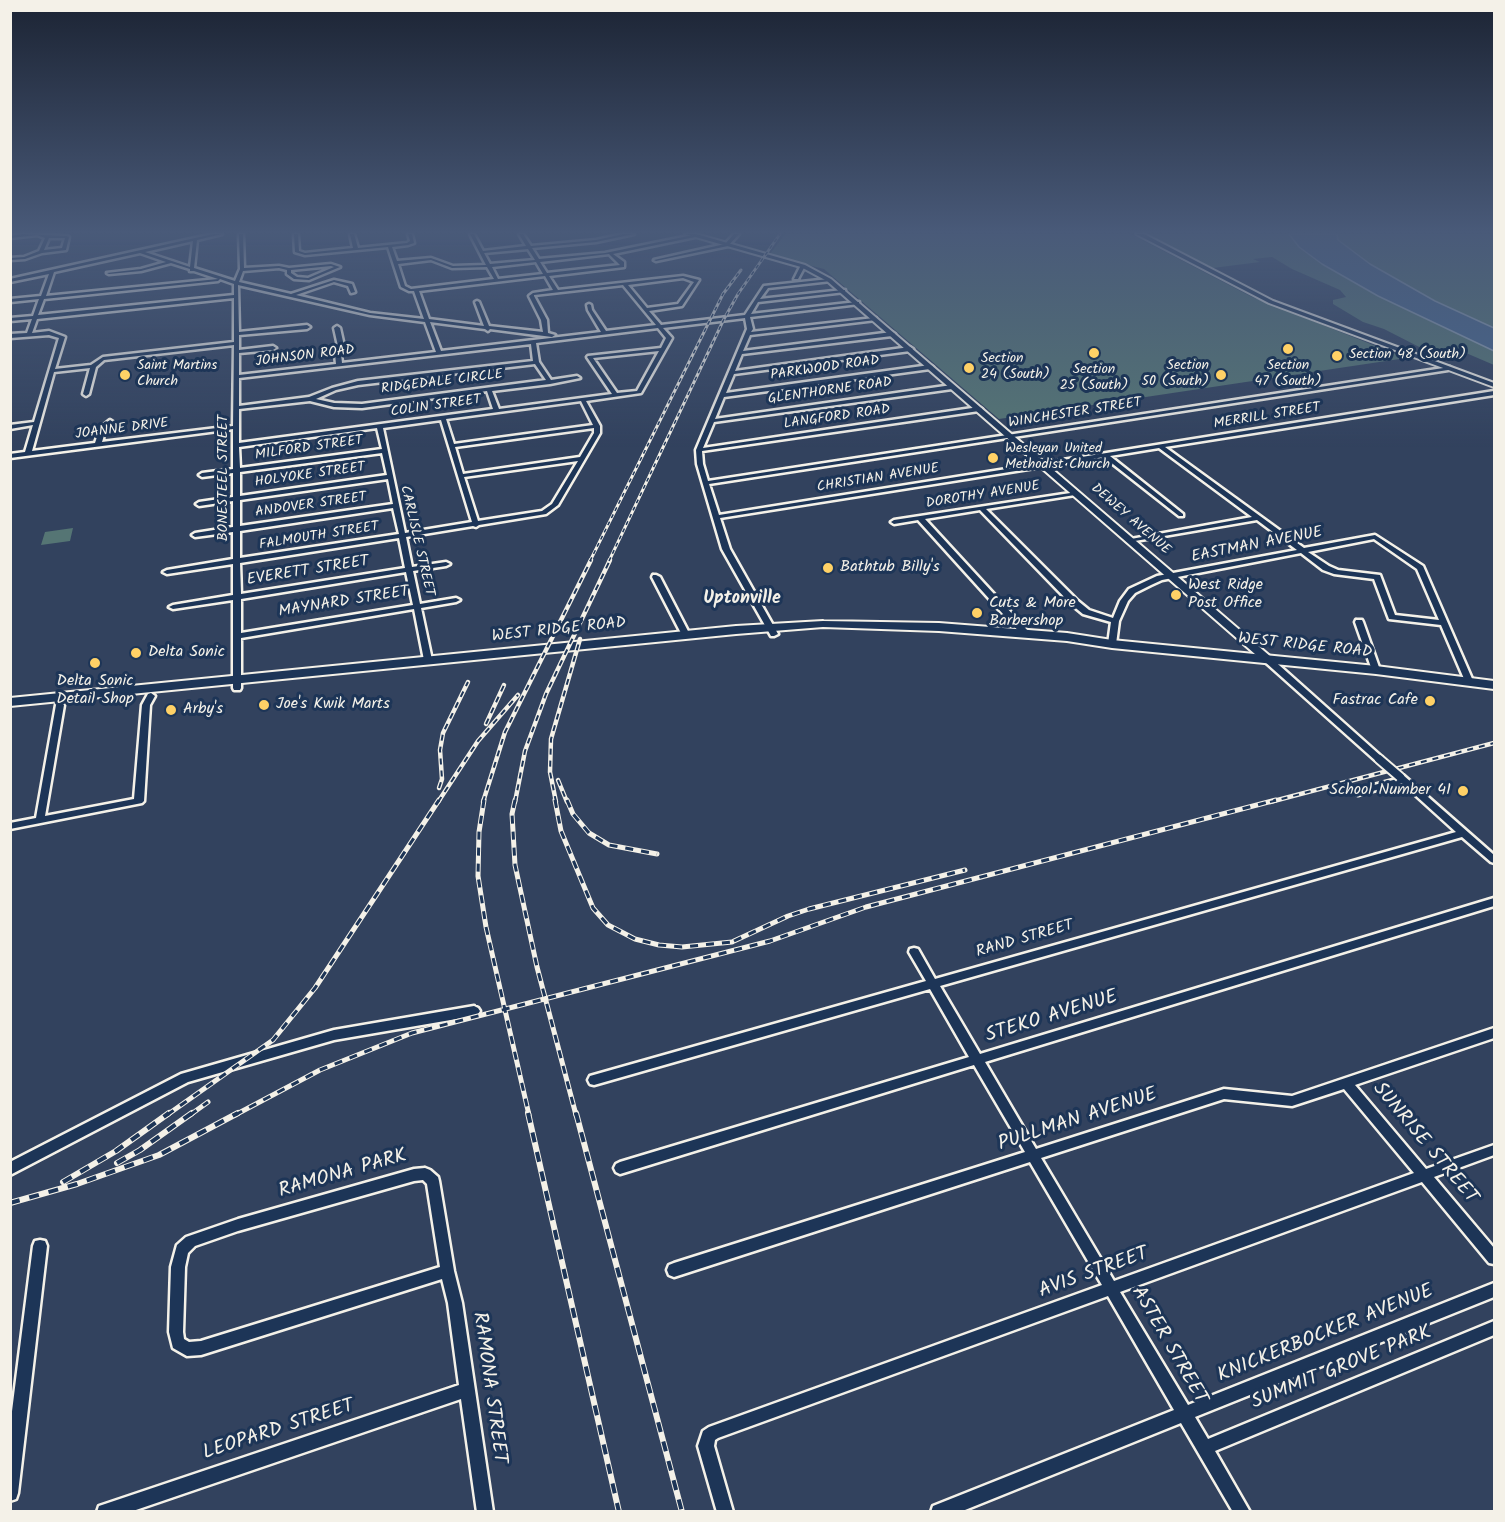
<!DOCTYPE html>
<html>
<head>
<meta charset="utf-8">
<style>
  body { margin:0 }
  #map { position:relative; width:1505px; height:1522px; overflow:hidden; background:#32425e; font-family:Kalam,sans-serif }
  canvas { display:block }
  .frame { position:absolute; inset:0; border:12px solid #f4f1e8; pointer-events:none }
</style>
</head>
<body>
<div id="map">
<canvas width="1505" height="1522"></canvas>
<div class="frame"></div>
</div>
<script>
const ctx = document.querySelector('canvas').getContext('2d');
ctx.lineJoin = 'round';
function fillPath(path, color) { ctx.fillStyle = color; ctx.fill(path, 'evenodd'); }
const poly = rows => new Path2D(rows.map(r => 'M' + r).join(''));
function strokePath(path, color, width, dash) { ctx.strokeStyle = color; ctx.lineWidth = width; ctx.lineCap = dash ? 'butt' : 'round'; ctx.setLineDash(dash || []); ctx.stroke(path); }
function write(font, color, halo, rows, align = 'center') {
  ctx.font = font + ' Kalam,sans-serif'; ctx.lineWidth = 6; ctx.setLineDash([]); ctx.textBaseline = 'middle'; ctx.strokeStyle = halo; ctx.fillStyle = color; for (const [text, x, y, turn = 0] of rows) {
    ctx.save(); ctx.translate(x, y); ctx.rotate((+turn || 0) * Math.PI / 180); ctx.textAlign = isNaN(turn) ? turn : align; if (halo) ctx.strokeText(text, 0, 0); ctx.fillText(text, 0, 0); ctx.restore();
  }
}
fillPath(poly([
  [785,234,1131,234,1252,297,1406,358,999,419,824,269,769,255],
  [1147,234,1289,234,1299,247,1322,264,1378,296,1494,351,1494,365,1459,350,1429,352,1384,329,1363,322,1333,304,1333,300,1346,297,1340,290,1292,269,1272,257,1253,259,1260,262,1213,268],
  [1337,234,1494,234,1494,328,1435,301,1370,264,1338,240],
  [73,528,70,541,41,545,45,532]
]), '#557574');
const water = poly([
  [1289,234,1337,234,1338,240,1370,264,1435,301,1494,328,1494,351,1378,296,1322,264,1299,247,1289,234]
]);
fillPath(water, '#47668c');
strokePath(water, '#8c9eb1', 1.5);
const minor = poly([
  [22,234,67,236,69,237,66,250,42,253,25,259,10,260,10,258,24,257,39,251,45,238,37,235,10,238,10,236,22,234],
  [49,238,65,238,62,248,44,250,49,238],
  [213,234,222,234,197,240,194,268,235,281,240,269,239,234,243,234,244,268,279,266,289,268,331,264,340,267,309,280,294,279,287,274,287,270,279,268,243,271,239,282,291,294,334,280,352,284,355,292,351,293,348,286,334,282,296,295,370,313,424,319,414,291,409,291,401,287,388,247,305,255,295,252,294,234,298,234,299,251,305,253,353,248,350,234,354,234,358,248,407,243,410,241,408,234,412,234,414,243,408,245,392,247,397,261,431,258,453,266,486,265,470,234,474,234,483,251,526,246,519,234,523,234,531,246,596,240,623,234,634,234,596,242,532,248,539,259,605,253,693,235,695,237,613,254,624,262,624,267,549,276,558,290,683,276,699,280,682,306,649,311,661,325,745,315,764,286,829,279,831,281,768,288,760,299,843,290,845,290,845,292,758,302,751,314,857,302,859,302,859,304,750,317,753,329,751,332,874,318,876,318,876,320,750,335,743,351,892,332,895,334,892,336,742,354,735,371,910,347,913,349,910,351,734,374,726,393,930,365,933,367,930,369,724,397,715,419,952,385,955,387,952,389,714,422,703,448,979,407,982,409,979,411,702,451,703,464,708,481,1450,367,1451,368,1448,370,709,484,719,515,1494,391,1494,395,1165,447,1304,548,1375,535,1423,566,1473,681,1469,683,1465,681,1441,625,1389,619,1374,579,1334,574,1323,570,1301,553,1162,580,1151,585,1135,593,1128,601,1119,621,1116,644,1112,646,1108,644,1111,622,1083,614,1072,605,980,510,925,519,1028,631,1029,633,1028,635,1022,635,918,520,894,524,891,522,894,520,1077,492,1077,494,1075,495,986,509,1078,601,1089,610,1113,618,1120,601,1129,589,1157,576,1297,550,1257,520,1129,542,1127,541,1131,539,1252,517,1159,448,1110,456,1183,514,1183,516,1179,516,1104,457,720,518,730,549,778,634,774,636,771,636,722,549,697,464,696,450,747,329,745,318,663,328,672,338,641,393,586,401,600,426,600,433,558,505,546,514,479,525,476,527,473,526,406,537,412,567,446,562,450,564,446,566,413,571,420,604,456,598,460,600,456,602,421,608,432,660,431,662,425,662,424,660,414,609,241,638,241,688,240,690,234,690,233,688,233,600,173,609,169,607,173,605,233,595,233,564,167,574,163,572,167,570,233,559,233,532,195,537,192,535,195,533,233,527,233,501,199,506,196,504,199,502,233,497,233,473,202,477,199,475,202,473,233,469,233,429,10,458,10,454,25,452,33,425,10,429,10,425,34,422,59,338,49,335,10,338,10,334,27,333,32,319,10,321,10,318,33,316,39,299,10,302,10,299,41,296,49,274,10,282,10,279,213,234],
  [193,241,190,267,145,252,193,241],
  [528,249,535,260,490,264,484,253,528,249],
  [140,253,166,262,141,269,107,273,109,274,141,271,171,263,190,269,190,271,194,271,218,279,46,296,54,272,140,253],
  [609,254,620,265,547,273,540,262,609,254],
  [431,260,452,268,487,267,494,279,411,289,405,286,398,264,431,260],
  [536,262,543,274,498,279,492,267,536,262],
  [331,266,334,267,308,278,297,277,291,273,291,270,331,266],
  [545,276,553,290,533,293,529,296,541,320,543,332,489,326,479,302,477,301,475,302,484,326,429,319,419,291,545,276],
  [683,278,694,282,678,304,647,308,628,285,683,278],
  [220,279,234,284,234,295,38,315,44,299,218,281,220,279],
  [238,285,370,315,425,322,436,352,342,363,341,354,344,346,340,328,337,326,334,328,338,346,335,354,336,364,239,375,239,353,273,350,276,348,273,346,239,350,239,335,307,329,310,327,307,325,239,332,238,285],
  [623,285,656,325,606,331,592,310,591,305,589,304,587,305,588,310,601,332,441,351,430,322,485,329,488,331,490,329,552,337,555,335,548,333,547,320,534,296,534,295,623,285],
  [234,298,234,342,103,357,91,365,55,369,65,337,49,331,32,333,37,319,234,298],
  [658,328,666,338,661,348,588,356,587,357,612,394,499,409,492,391,550,384,580,378,577,376,551,380,539,362,536,343,658,328],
  [531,344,533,361,358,381,332,388,309,397,239,406,239,378,531,344],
  [234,345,233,426,102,442,106,429,113,422,110,420,100,428,95,443,32,451,54,372,90,368,83,394,86,396,89,394,96,367,104,360,234,345],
  [659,351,637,391,617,393,593,358,659,351],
  [535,364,546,380,362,404,334,403,316,399,336,390,358,385,535,364],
  [487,391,493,409,239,443,239,409,310,401,334,407,362,408,487,391],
  [581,401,593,425,454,444,446,419,581,401],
  [441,420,472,522,405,533,383,428,441,420],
  [377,428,382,449,240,468,239,447,377,428],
  [594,428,594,433,580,457,463,474,455,447,594,428],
  [382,453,387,475,240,496,240,472,382,453],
  [578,461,552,504,542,511,478,521,464,477,578,461],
  [388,479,393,504,240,526,240,500,388,479],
  [393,508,399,534,240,558,240,531,393,508],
  [399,538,405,568,241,594,240,563,399,538],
  [1374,539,1417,569,1439,620,1395,615,1380,575,1338,570,1329,566,1308,552,1374,539],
  [406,572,413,605,241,633,241,599,406,572],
  [734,234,739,234,728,246,656,261,654,260,725,244,734,234],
  [801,265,805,266,798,279,794,279,801,265],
  [653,575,656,575,660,577,690,635,689,637,686,637,682,635,652,577,653,575],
  [1356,620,1362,620,1363,622,1380,670,1379,672,1373,672,1372,670,1355,622,1356,620],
  [1264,657,1270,657,1382,757,1383,759,1382,761,1376,761,1264,661,1263,659,1264,657],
  [151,693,155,696,150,705,144,801,142,803,10,829,10,823,36,818,56,705,60,702,64,705,45,816,134,799,142,705,148,694,151,693],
  [1400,774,1403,775,1494,855,1494,863,1491,862,1462,837,940,986,980,1054,1494,898,1494,906,985,1062,1036,1149,1224,1089,1292,1096,1494,1028,1494,1038,1355,1085,1426,1169,1494,1145,1494,1155,1434,1177,1494,1248,1494,1264,1489,1263,1422,1182,1120,1292,1188,1405,1494,1283,1494,1297,1195,1417,1208,1439,1494,1321,1494,1335,1215,1451,1250,1512,1233,1512,1181,1423,960,1512,931,1512,933,1506,1174,1410,1108,1296,718,1438,715,1440,714,1446,733,1512,717,1512,698,1446,703,1431,709,1427,1102,1285,1030,1162,674,1277,669,1275,667,1270,669,1265,674,1263,1025,1152,974,1065,620,1174,616,1172,614,1168,616,1164,620,1162,969,1057,930,989,594,1085,590,1084,588,1080,590,1076,926,981,909,952,910,949,914,948,918,949,935,979,1456,832,1402,783,1358,795,1353,792,1355,790,1397,779,1395,777,1397,775,1400,774],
  [1344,1089,1414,1173,1114,1281,1041,1158,1224,1099,1292,1106,1344,1089],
  [474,1006,478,1008,480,1011,478,1014,474,1016,334,1040,188,1082,10,1175,10,1162,181,1074,334,1030,474,1006],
  [425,1168,430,1170,438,1177,439,1181,454,1271,462,1303,493,1512,477,1512,461,1399,130,1512,97,1512,99,1506,105,1504,459,1385,448,1303,442,1279,201,1355,187,1356,173,1348,169,1332,171,1267,177,1245,186,1237,238,1219,414,1169,425,1168],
  [423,1180,427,1184,440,1267,201,1341,189,1342,184,1339,183,1332,185,1267,188,1253,195,1246,238,1231,414,1181,423,1180],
  [40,1240,45,1241,47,1246,18,1493,16,1499,10,1501,10,1427,33,1246,35,1241,40,1240]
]);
const major = poly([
  [685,234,696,234,805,265,831,279,1271,657,1272,659,1271,661,1263,661,827,281,801,267,685,234],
  [1136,234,1144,234,1273,301,1494,383,1494,387,1269,303,1136,234]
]);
const highway = poly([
  [823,621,939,623,1067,633,1112,640,1376,666,1494,681,1494,689,1376,674,1112,648,1067,641,939,631,823,627,736,634,10,706,10,698,736,626,823,621]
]);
strokePath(minor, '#f4f1e8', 5);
strokePath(major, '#f4f1e8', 4);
strokePath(highway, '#f4f1e8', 4);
fillPath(minor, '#1d3557');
fillPath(major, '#1d3557');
fillPath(highway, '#1d3557');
const railFar3 = poly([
  [590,561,723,294,741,270],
  [609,561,724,319,738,294,780,234]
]);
const railFar2 = poly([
  [486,724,504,685],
  [558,780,567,802],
  [439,788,442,779,440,750,443,733,468,682],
  [438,802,478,741,518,695],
  [483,802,505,732,591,560],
  [515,802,525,751,546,694,610,560],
  [556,802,550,772,551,739,580,639],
  [1270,802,1494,743]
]);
const railFar1 = poly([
  [484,800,479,832,478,876,486,927,529,1115],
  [515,800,512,814,515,865,537,967,576,1115],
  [555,800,561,831,593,908,608,925,635,939,659,945,682,947,732,942],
  [567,800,573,814,589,833,609,845,657,854],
  [734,941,788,916,809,909,965,870],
  [167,1115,273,1040,315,988,439,800],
  [190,1115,208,1102],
  [235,1115,320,1070,412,1033,770,941,866,907,1276,800]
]);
const rail = poly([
  [528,1113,619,1512],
  [576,1113,682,1512],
  [117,1163,140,1150,192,1113],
  [63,1182,116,1151,169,1113],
  [10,1203,77,1184,159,1155,238,1113]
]);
strokePath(railFar3, '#f4f1e8', 3);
strokePath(railFar2, '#f4f1e8', 4.5);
strokePath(railFar1, '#f4f1e8', 5);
strokePath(rail, '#f4f1e8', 6);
strokePath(railFar3, '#1d3557', 1.5, [4]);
strokePath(railFar2, '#1d3557', 2, [6]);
strokePath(railFar1, '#1d3557', 3, [8]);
strokePath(rail, '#1d3557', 4, [10]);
const minorBridge = poly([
  [1379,759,1400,777]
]);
strokePath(minorBridge, '#f4f1e8', 12, []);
strokePath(minorBridge, '#1d3557', 8);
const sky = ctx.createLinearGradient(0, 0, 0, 447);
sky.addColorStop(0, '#1c2434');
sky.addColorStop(0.52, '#495a79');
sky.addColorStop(1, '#495a7900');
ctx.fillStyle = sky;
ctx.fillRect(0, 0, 1505, 447);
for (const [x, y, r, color] of [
  [1288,349,6,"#ffd166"],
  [1094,353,6,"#ffd166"],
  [1337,356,6,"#ffd166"],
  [969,368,6,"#ffd166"],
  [125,375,6,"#ffd166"],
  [1221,375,6,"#ffd166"],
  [993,458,6,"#ffd166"],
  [828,568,6,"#ffd166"],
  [1176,595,6,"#ffd166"],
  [977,613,6,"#ffd166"],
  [136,653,6,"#ffd166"],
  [95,663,6,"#ffd166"],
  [1430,701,6,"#ffd166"],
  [264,705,6,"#ffd166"],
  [171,710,6,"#ffd166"],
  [1463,791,6,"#ffd166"]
]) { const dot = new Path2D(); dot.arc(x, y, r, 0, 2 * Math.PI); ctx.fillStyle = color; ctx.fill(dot); strokePath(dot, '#1d3557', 2); }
write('14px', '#f4f1e8', '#1d3557', [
  ["Section 48 (South)",1349,356],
  ["Section",981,360],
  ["24 (South)",981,376],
  ["Saint Martins",137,367],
  ["Church",137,383],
  ["Section",1209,367,"right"],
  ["50 (South)",1209,383,"right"],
  ["Section",1288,367,"center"],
  ["47 (South)",1288,383,"center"],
  ["Section",1094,371,"center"],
  ["25 (South)",1094,387,"center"],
  ["Wesleyan United",1005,450],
  ["Methodist Church",1005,466]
], 'left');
write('14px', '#f4f1e8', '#1d3557', [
  ["JOHNSON ROAD",305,357,-7],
  ["PARKWOOD ROAD",825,369,-8],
  ["RIDGEDALE CIRCLE",442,383,-7],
  ["GLENTHORNE ROAD",830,392,-8],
  ["COLIN STREET",436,407,-8],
  ["WINCHESTER STREET",1075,414,-9],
  ["MERRILL STREET",1267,417,-9],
  ["LANGFORD ROAD",837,418,-8],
  ["JOANNE DRIVE",122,430,-7],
  ["MILFORD STREET",309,449,-8],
  ["HOLYOKE STREET",310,476,-8],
  ["BONESTEEL STREET",225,478,-90],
  ["CHRISTIAN AVENUE",878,479,-9],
  ["DOROTHY AVENUE",983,496,-9],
  ["ANDOVER STREET",311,506,-8],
  ["DEWEY AVENUE",1130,520,41],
  ["FALMOUTH STREET",319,537,-9],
  ["CARLISLE STREET",416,541,77]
]);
write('16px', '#f4f1e8', '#1d3557', [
  ["EASTMAN AVENUE",1257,546,-11],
  ["EVERETT STREET",308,572,-9],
  ["MAYNARD STREET",344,603,-9],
  ["WEST RIDGE ROAD",559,631,-6],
  ["WEST RIDGE ROAD",1305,647,6],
  ["RAND STREET",1025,940,-16]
]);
write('16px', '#f4f1e8', '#1d3557', [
  ["Bathtub Billy's",840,568],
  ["West Ridge",1188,586],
  ["Post Office",1188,604],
  ["Cuts & More",989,604],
  ["Barbershop",989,622],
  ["Delta Sonic",148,653],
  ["Delta Sonic",95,682,"center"],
  ["Detail Shop",95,700,"center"],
  ["Fastrac Cafe",1418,701,"right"],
  ["Joe's Kwik Marts",276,705],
  ["Arby's",183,710],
  ["School Number 41",1451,791,"right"]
], 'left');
write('bold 18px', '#f4f1e8', '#1d3557', [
  ["Uptonville",742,600]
]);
write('20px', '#f4f1e8', '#1d3557', [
  ["STEKO AVENUE",1052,1018,-17],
  ["PULLMAN AVENUE",1078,1121,-18],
  ["SUNRISE STREET",1424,1144,50],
  ["RAMONA PARK",343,1175,-16],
  ["AVIS STREET",1094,1274,-20],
  ["KNICKERBOCKER AVENUE",1326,1335,-22],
  ["ASTER STREET",1168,1346,60],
  ["SUMMIT GROVE PARK",1342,1369,-22],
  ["RAMONA STREET",488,1388,82],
  ["LEOPARD STREET",279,1431,-18]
]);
</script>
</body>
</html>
